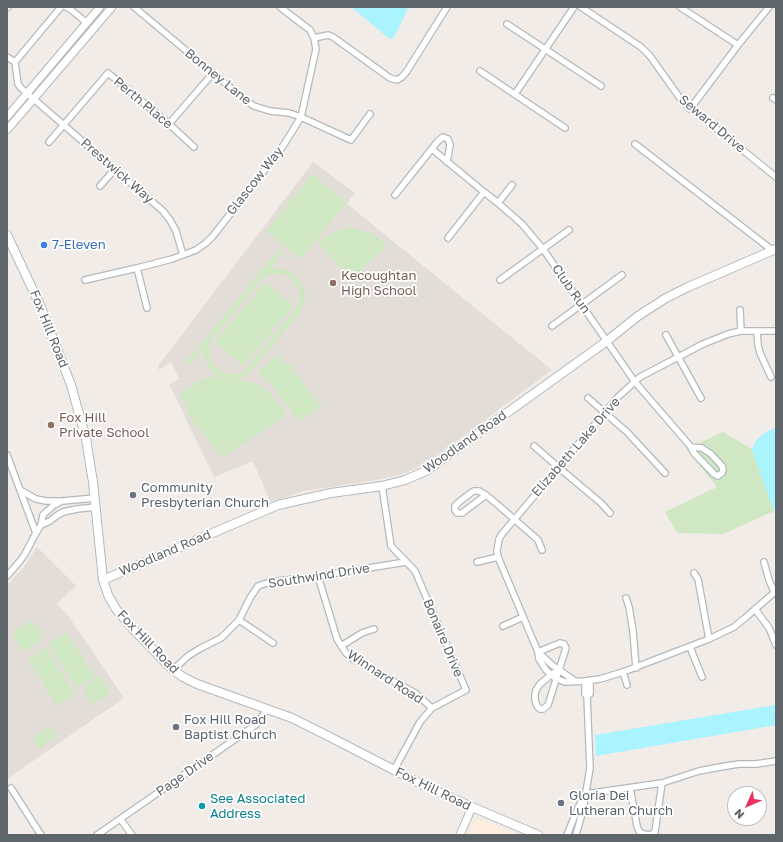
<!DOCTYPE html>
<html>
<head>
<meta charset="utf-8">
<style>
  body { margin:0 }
  #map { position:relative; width:783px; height:842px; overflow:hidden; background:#f1ece7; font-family:"Golos Text",sans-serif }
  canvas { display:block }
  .frame { position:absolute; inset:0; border:8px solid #5e6568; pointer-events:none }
  .north { position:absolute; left:727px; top:786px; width:40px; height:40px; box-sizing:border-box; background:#fff; border:1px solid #bfc1c3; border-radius:50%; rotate:225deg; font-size:11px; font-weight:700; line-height:16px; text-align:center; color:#5e6568 }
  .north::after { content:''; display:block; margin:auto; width:14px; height:18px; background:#ee305b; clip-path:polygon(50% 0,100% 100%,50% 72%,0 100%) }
</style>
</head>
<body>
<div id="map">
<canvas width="783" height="842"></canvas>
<div class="frame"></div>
<div class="north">N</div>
</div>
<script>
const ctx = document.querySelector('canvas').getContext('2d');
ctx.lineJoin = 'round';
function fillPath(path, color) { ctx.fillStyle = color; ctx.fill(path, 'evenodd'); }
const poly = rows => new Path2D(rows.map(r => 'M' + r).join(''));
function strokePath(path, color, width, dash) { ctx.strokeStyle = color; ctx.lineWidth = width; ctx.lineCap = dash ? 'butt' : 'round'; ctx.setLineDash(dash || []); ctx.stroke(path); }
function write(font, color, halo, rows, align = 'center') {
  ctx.font = font + ' "Golos Text",sans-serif'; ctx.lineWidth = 3.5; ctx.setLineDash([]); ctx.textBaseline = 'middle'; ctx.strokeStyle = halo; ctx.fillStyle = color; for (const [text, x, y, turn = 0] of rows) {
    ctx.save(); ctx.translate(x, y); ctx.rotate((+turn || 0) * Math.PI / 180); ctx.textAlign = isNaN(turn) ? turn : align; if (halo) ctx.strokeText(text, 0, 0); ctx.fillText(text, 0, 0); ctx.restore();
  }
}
fillPath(poly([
  [477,818,511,832,518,835,468,835]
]), '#ffedde');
fillPath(poly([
  [313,162,355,193,347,204,552,370,434,458,415,469,402,474,382,479,304,491,270,502,253,461,214,477,169,384,179,379,171,362,159,370,158,366],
  [37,547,76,586,57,604,67,614,124,698,7,779,7,585,24,567]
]), '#e3ddd8');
fillPath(poly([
  [312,174,347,202,301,259,266,231],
  [348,228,359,229,371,233,387,246,354,277,349,277,318,244,325,236,336,231],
  [279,249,283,252,270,269,274,268,284,269,293,273,300,280,302,284,305,294,305,299,302,308,300,313,253,369,245,376,235,379,255,383,265,389,275,399,286,415,226,456,220,455,191,418,180,394,193,384,203,379,216,376,216,377,221,377,215,374,209,368,205,359,203,349,190,365,186,362],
  [272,274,282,274,287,276,292,279,295,283,300,293,299,302,297,307,292,314,246,369,242,372,236,374,229,374,219,370,211,362,210,357,209,346,211,341,259,282,267,276],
  [265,282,294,306,243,366,215,342],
  [279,355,286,365,289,363,321,407,300,422,269,381,266,383,258,371],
  [723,432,752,449,774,511,723,534,677,533,665,512,717,487,686,449],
  [31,621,40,629,41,641,27,651,21,648,13,636,15,630],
  [66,632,95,676,77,688,48,644],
  [46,648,75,695,57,706,28,659],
  [100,677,109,691,108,695,92,705,85,693,86,686,93,679],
  [50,726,57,736,39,748,32,738]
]), '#cfe8c3');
fillPath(poly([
  [351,7,408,7,407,11,395,35,392,39,390,39],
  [776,427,776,513,770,501,752,449,755,442,763,434],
  [776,705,776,725,596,756,595,735]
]), '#a9f4ff');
const minor = poly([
  [66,7,70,9,87,23],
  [134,7,244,99,254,106,270,111,289,113,301,117,351,140,370,114],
  [581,7,641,47,650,56,682,101,776,177],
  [680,7,738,45],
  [7,8,8,7],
  [507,24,601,86],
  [314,38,328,35,333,37,390,78,397,80,402,77,407,71,447,7],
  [7,57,15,62,18,84,21,88,163,211,170,220,176,231,183,255],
  [15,62,61,7],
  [480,71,565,128],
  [515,94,574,7],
  [773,98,776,100],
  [690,109,738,45,769,7],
  [169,124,213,73],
  [49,142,108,73,169,124,194,147],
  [635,144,772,250],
  [432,149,484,192,498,203,522,224,543,249,635,382,691,447,694,453,714,474,718,476,722,473,723,470,722,466,711,454,702,448,691,447],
  [100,186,115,169],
  [395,195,438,141,443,137,448,139,450,145,447,162],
  [498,203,512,185],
  [448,238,484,192],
  [137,268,147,308],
  [85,280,137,268,172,259,196,250,206,243,213,236,283,146,293,130,301,117,316,49,314,38,310,30,280,7],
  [500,280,569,230],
  [740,310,741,331],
  [552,326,622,275],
  [757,331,758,345,760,353,771,377],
  [776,331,741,331,728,334,703,344,640,377,618,397,502,534,499,539,497,551,498,557,538,652,539,659,546,670,555,678,565,682,585,681,600,679,623,672,709,639,734,627,745,618,776,591],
  [666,335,701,398],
  [588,398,627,432,665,473],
  [534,446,558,467,601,503,610,513],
  [7,455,36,533],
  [382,486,391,546,415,571,466,690,432,708,420,722,394,770],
  [20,490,36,499,46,501,62,501,95,498],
  [486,495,462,513,457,513,455,510,455,506,459,502,472,492,474,491,479,491,486,495,498,505,538,540,542,550],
  [41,525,50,521,56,516,63,512,77,509,96,507],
  [477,562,498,557],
  [764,562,769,580,774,592],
  [694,573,698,579,709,639],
  [7,576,20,561,25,554,36,533,41,525,43,515,46,512,54,505,62,501],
  [318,576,337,639,346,653,353,659,415,693,432,708],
  [626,598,629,607,633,631,636,668],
  [755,609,769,628,776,645],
  [239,620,273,643],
  [503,626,523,617],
  [341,646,362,633,374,629],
  [690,647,702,677],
  [538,652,560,643,564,644,566,648,548,705,543,709,540,709,537,706,535,700,535,695,536,690,540,684,551,675,558,670],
  [538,652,552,665,575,681],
  [173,670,188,656,201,648,221,638,239,620,250,598,258,586,270,582,318,576,406,562],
  [623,672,627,685],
  [587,696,590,694,590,680],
  [11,788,41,835],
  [630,788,637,826,639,831,643,834,651,835,655,832,662,783],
  [585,794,662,783,699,771,720,767,739,764,756,764,776,761],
  [121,820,132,835],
  [97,835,257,724,267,709],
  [567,835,578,808,583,798],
  [576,835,583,810,590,768,587,696,585,694,585,681]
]);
const tertiary = poly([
  [7,117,100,7],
  [7,130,112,7],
  [460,835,472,807]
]);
const secondary = poly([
  [7,235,40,305,71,385,86,439,93,482,103,580,108,595,116,609,133,629,173,670,183,677,197,684,292,718,330,737,423,785,472,807,538,835],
  [103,580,278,505,331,493,382,486,405,480,426,471,607,341,638,316,666,298,688,287,776,249]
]);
strokePath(minor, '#b4b9bc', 8);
strokePath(tertiary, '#b4b9bc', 9);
strokePath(secondary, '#b3b9bc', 10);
strokePath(minor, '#fff', 5.5);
strokePath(tertiary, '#fff', 7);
strokePath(secondary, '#fff', 8);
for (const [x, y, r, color] of [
  [44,245,4,"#3f7fe0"],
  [333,283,4,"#8d6e63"],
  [51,425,4,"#8d6e63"],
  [133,495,4,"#6b7280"],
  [176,727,4,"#6b7280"],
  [561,803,4,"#6b7280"],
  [202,806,4,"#0f9aa8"]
]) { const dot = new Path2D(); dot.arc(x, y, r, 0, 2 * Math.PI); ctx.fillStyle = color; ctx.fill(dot); strokePath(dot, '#fff', 1.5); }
write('13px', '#5e6568', '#fff', [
  ["Bonney Lane",218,77,39],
  ["Perth Place",143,103,40],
  ["Seward Drive",712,124,40],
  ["Prestwick Way",117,171,41],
  ["Glascow Way",255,181,-52],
  ["Club Run",571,289,55],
  ["Fox Hill Road",49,329,68],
  ["Woodland Road",465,442,-35],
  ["Elizabeth Lake Drive",576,447,-49],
  ["Woodland Road",165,553,-23],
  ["Southwind Drive",319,576,-9],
  ["Bonaire Drive",443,638,67],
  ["Fox Hill Road",148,642,46],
  ["Winnard Road",385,677,33],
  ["Page Drive",185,774,-35],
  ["Fox Hill Road",433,789,26]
]);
write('13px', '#366cbe', '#fff', [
  ["7-Eleven",52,245]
], 'left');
write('13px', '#785e54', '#fff', [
  ["Kecoughtan",341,276],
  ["High School",341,291],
  ["Fox Hill",59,418],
  ["Private School",59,433]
], 'left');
write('13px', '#5b616d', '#fff', [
  ["Community",141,488],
  ["Presbyterian Church",141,503],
  ["Fox Hill Road",184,720],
  ["Baptist Church",184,735],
  ["Gloria Dei",569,796],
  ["Lutheran Church",569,811]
], 'left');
write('13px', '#0d838f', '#fff', [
  ["See Associated",210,799],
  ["Address",210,814]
], 'left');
</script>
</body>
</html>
